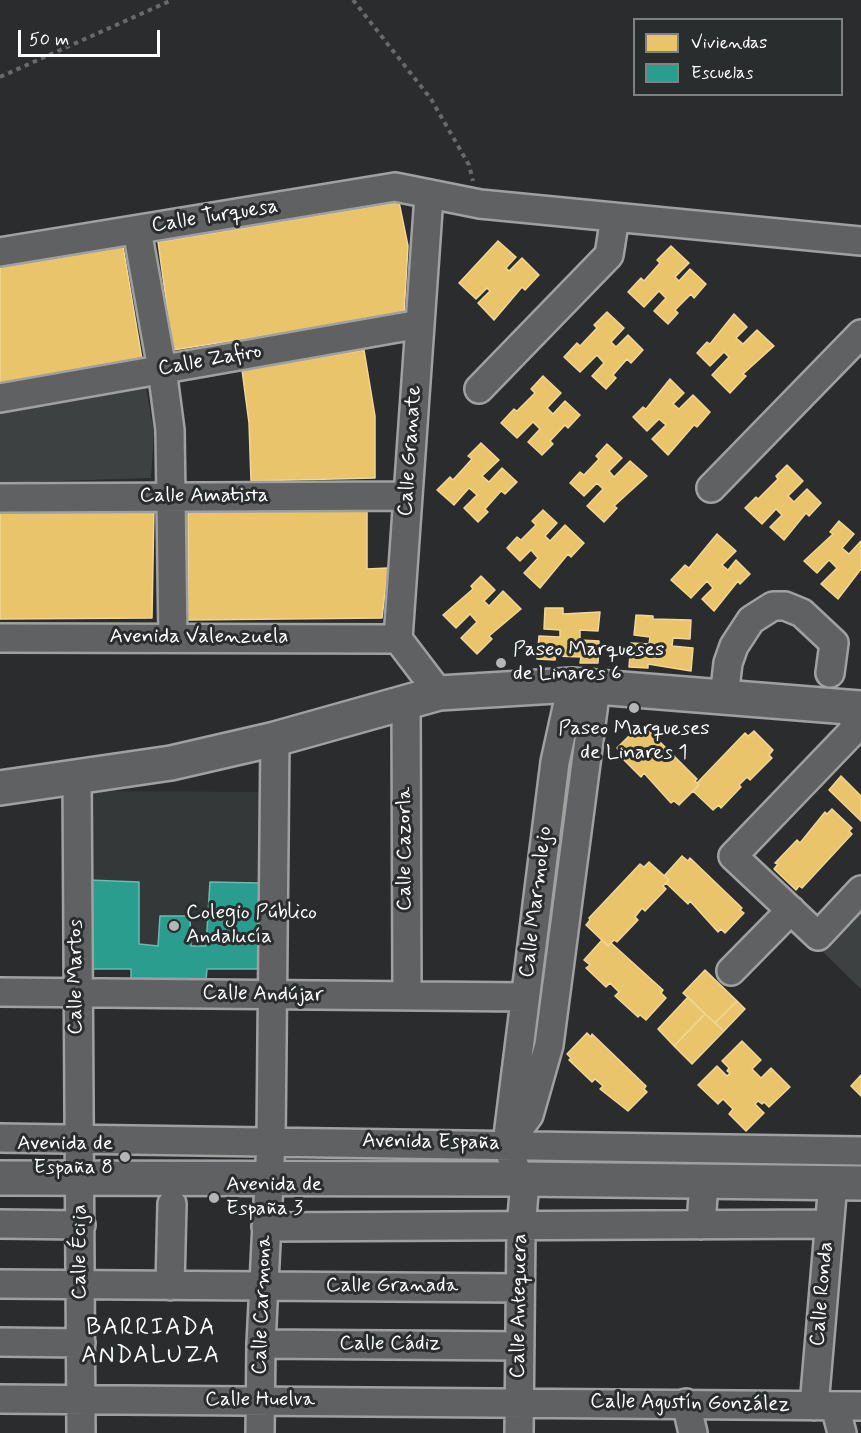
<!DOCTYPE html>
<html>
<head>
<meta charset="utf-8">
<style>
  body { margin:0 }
  #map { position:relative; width:861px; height:1433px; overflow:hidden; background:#2b2c2d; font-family:Mynerve,sans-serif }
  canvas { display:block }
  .legend { position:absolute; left:633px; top:18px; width:210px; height:78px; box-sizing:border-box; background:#2a2d2e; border:2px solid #7f8182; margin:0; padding:8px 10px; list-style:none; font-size:18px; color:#fff }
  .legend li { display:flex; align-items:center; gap:12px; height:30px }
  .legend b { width:30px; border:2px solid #7f8182 }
  .scale { position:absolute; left:18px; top:30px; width:142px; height:27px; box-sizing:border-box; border:3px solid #fff; border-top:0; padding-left:8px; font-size:18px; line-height:21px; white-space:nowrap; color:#fff; -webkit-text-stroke:4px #2a2d2e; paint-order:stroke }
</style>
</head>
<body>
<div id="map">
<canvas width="861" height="1433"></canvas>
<ul class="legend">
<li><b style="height:16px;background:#e9c46a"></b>Viviendas</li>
<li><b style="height:16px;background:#2a9d8f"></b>Escuelas</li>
</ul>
<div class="scale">50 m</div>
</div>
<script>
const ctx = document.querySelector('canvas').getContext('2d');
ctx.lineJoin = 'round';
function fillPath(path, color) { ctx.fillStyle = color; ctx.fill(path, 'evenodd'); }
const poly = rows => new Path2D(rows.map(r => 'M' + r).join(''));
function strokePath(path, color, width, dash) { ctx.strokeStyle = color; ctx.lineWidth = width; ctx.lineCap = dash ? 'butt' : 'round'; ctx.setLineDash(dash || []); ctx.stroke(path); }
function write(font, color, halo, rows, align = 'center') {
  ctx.font = font + ' Mynerve,sans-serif'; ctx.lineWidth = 6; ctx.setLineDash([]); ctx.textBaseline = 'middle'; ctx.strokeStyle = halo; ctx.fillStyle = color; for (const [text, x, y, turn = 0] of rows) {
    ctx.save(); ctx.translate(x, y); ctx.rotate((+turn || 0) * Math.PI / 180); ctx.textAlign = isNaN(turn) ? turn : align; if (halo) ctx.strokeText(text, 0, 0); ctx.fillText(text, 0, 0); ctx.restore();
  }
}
fillPath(poly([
  [88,791,261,792,260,969,207,969,206,980,131,980,131,969,87,969]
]), '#353839');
fillPath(poly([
  [145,383,154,433,151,478,0,483,0,408],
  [861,909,861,989,822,951]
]), '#3e4142');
const homes = poly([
  [399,202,408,246,404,314,173,350,158,242,399,202],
  [498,241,516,257,506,268,509,271,522,258,539,275,525,290,522,287,494,320,478,303,490,291,487,288,476,299,459,283,498,241],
  [123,246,142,359,0,383,0,267,123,246],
  [671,246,689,263,675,277,679,281,690,269,706,284,694,298,691,294,675,310,678,313,668,324,654,311,666,298,659,291,644,307,628,292,641,278,644,281,660,263,657,260,671,246],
  [607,312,624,328,611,342,616,347,628,335,643,350,631,363,627,359,613,375,616,378,606,389,592,376,604,363,597,355,580,372,564,357,577,343,580,346,597,328,594,325,607,312],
  [734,314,747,327,736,338,743,344,757,330,774,346,743,374,746,376,730,393,712,375,729,357,724,352,710,366,697,353,707,342,710,344,734,314],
  [364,350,375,416,375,478,251,481,249,423,242,370,364,350],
  [543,376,561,393,547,408,553,414,565,401,580,415,568,428,565,425,550,441,553,444,542,455,528,442,540,429,533,422,517,438,501,423,514,409,517,411,535,393,531,389,543,376],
  [670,379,684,393,673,404,679,409,693,395,710,412,697,427,694,425,668,455,652,439,666,425,659,419,647,431,633,417,643,407,646,409,670,379],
  [481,443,499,460,482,476,489,482,502,468,517,482,505,494,501,491,485,509,488,512,478,522,464,508,477,495,469,488,454,505,437,490,450,477,453,480,472,459,468,456,481,443],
  [607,444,622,458,609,471,614,477,630,461,647,476,614,506,617,508,604,522,587,506,603,489,597,483,584,496,570,483,580,472,584,475,599,459,596,456,607,444],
  [787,465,803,481,788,496,794,502,807,489,821,503,809,516,806,513,784,540,770,527,782,515,776,509,762,524,745,508,756,497,758,499,778,479,776,476,787,465],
  [0,506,154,507,152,618,0,619,0,506],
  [188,508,367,508,367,569,388,568,382,618,188,620,188,508],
  [543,510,557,523,545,536,550,541,565,525,584,543,571,557,568,554,540,588,524,573,538,558,531,550,520,561,507,548,517,537,521,540,536,525,532,521,543,510],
  [839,521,854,534,842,548,849,554,861,541,861,569,838,599,821,584,837,568,829,560,817,573,804,561,833,534,830,532,839,521],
  [717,534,736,551,722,565,728,570,736,560,750,574,740,584,738,581,714,611,702,599,713,588,707,581,691,598,671,580,685,565,689,568,717,534],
  [481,576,495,590,484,601,489,606,503,591,521,609,489,636,492,639,477,654,461,638,477,622,470,614,456,628,443,615,473,589,471,586,481,576],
  [545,608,563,608,563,614,600,612,598,631,580,630,580,640,599,641,598,663,580,663,581,657,556,656,555,660,537,659,539,636,560,637,560,630,544,629,545,608],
  [636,615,653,616,653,619,691,620,690,639,673,638,672,646,693,648,691,671,648,664,648,668,629,667,631,643,649,644,650,637,634,635,636,615],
  [637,728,642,733,646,728,697,779,695,781,699,785,679,805,674,801,671,803,644,773,641,777,619,755,621,752,617,748,637,728],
  [754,731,773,750,769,755,772,758,750,780,747,777,739,785,741,787,721,808,719,805,713,810,693,791,699,785,697,783,745,733,748,736,754,731],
  [841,776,861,796,861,821,829,790,841,776],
  [832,809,852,828,849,831,852,834,802,888,799,886,796,890,774,869,778,864,775,863,797,840,800,843,825,812,827,814,832,809],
  [682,856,688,861,690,858,742,908,740,910,744,913,725,933,721,929,718,932,690,901,688,904,666,883,669,880,664,876,682,856],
  [649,862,669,880,663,886,666,889,645,911,642,908,635,917,638,920,617,942,614,940,608,946,586,925,590,920,589,918,640,864,644,867,649,862],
  [602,940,608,946,611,943,663,990,661,993,666,998,646,1020,640,1015,638,1017,615,996,619,992,610,983,606,987,586,968,590,965,584,960,602,940],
  [705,970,737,1001,715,1023,683,993,705,970],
  [688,997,705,1014,674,1046,658,1029,688,997],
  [737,1001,745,1009,724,1031,715,1023,737,1001],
  [705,1014,724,1031,692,1064,674,1046,705,1014],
  [587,1033,591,1037,592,1034,646,1086,644,1089,647,1092,628,1111,600,1089,603,1086,595,1079,592,1082,569,1060,571,1058,567,1054,587,1033],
  [742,1041,761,1060,752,1069,761,1078,771,1068,790,1087,769,1107,764,1102,762,1104,758,1101,755,1104,764,1113,746,1131,729,1114,733,1109,723,1099,718,1104,698,1085,717,1066,727,1076,730,1073,727,1071,729,1068,722,1061,742,1041],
  [861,1075,861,1096,851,1086,861,1075]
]);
fillPath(homes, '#e9c46a');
strokePath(homes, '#f0d697', 1.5);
const schools = poly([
  [88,880,139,882,139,944,158,946,160,916,190,916,191,946,206,946,210,882,261,883,260,969,207,969,206,980,131,980,131,969,87,969,88,880]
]);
fillPath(schools, '#2a9d8f');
strokePath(schools, '#6abab1', 1.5);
const minor = poly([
  [429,196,398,639,439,693],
  [137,230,162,369,170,430,173,638],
  [0,252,395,187,480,204,861,241],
  [479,389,609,255,615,217],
  [0,398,420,324],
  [711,488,861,334],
  [0,498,408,496],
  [0,638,398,639],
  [724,697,728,663,734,646,751,620,773,606,785,606,802,613,834,643,830,673],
  [406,702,407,996],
  [856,708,853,731,733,856,818,936,861,890],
  [77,777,81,1433],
  [731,971,791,910],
  [0,992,525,997],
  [0,1138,861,1151],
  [510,1141,529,1115,549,1045,596,687],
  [0,1224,81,1225],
  [701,1225,704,1181],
  [266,1227,829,1224],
  [0,1284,520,1288],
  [170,1286,172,1204],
  [0,1342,81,1343],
  [261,1344,520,1346],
  [0,1399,861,1406],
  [686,1403,693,1433],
  [814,1406,833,1183],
  [835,1406,842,1433],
  [260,1433,261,1344,271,1142,275,739],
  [519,1433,521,1228,524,1193,507,1144,555,762,572,685]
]);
const major = poly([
  [0,788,171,763,275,739,439,693,572,685,861,708],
  [0,1178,521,1179,861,1183]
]);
strokePath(minor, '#a0a0a0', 32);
strokePath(major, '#a0a0a0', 38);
strokePath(poly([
  [353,0,431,99,469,165,473,181],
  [0,77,172,0]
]), '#686969', 4, [4.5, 4.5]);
strokePath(minor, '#606162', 27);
strokePath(major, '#606162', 33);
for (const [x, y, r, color] of [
  [501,663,6,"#b5b5b6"],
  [634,708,6,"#b5b5b6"],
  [174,926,6,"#b5b5b6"],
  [125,1157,6,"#b5b5b6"],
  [214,1198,6,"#b5b5b6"]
]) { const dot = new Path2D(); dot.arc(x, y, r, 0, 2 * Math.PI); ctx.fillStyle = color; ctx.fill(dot); strokePath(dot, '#2a2d2e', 2); }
write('21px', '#fff', '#2a2d2e', [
  ["Calle Turquesa",215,217,-9],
  ["Calle Zafiro",210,361,-10],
  ["Calle Granate",411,451,-86],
  ["Calle Amatista",204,497],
  ["Avenida Valenzuela",199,638],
  ["Calle Cazorla",406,849,-90],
  ["Calle Marmolejo",537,902,-83],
  ["Calle Martos",77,977,-90],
  ["Calle Andújar",263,995,1],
  ["Avenida España",431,1143,1],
  ["Calle Écija",81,1252,-90],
  ["Calle Granada",392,1287],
  ["Calle Ronda",823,1294,-85],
  ["Calle Carmona",263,1305,-88],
  ["Calle Antequera",520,1306,-89],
  ["Calle Cádiz",390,1345],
  ["Calle Huelva",260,1401],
  ["Calle Agustín González",690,1404,1]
]);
write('21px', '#fff', '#2a2d2e', [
  ["Paseo Marqueses",513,651],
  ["de Linares 6",513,675],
  ["Paseo Marqueses",634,730,"center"],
  ["de Linares 1",634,754,"center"],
  ["Colegio Público",186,914],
  ["Andalucía",186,938],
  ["Avenida de",113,1145,"right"],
  ["España 8",113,1169,"right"],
  ["Avenida de",226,1186],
  ["España 3",226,1210]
], 'left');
ctx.letterSpacing = '1.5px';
write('24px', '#fff', '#2a2d2e', [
  ["BARRIADA",151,1329],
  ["ANDALUZA",151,1357]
]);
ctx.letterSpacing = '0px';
</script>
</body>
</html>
